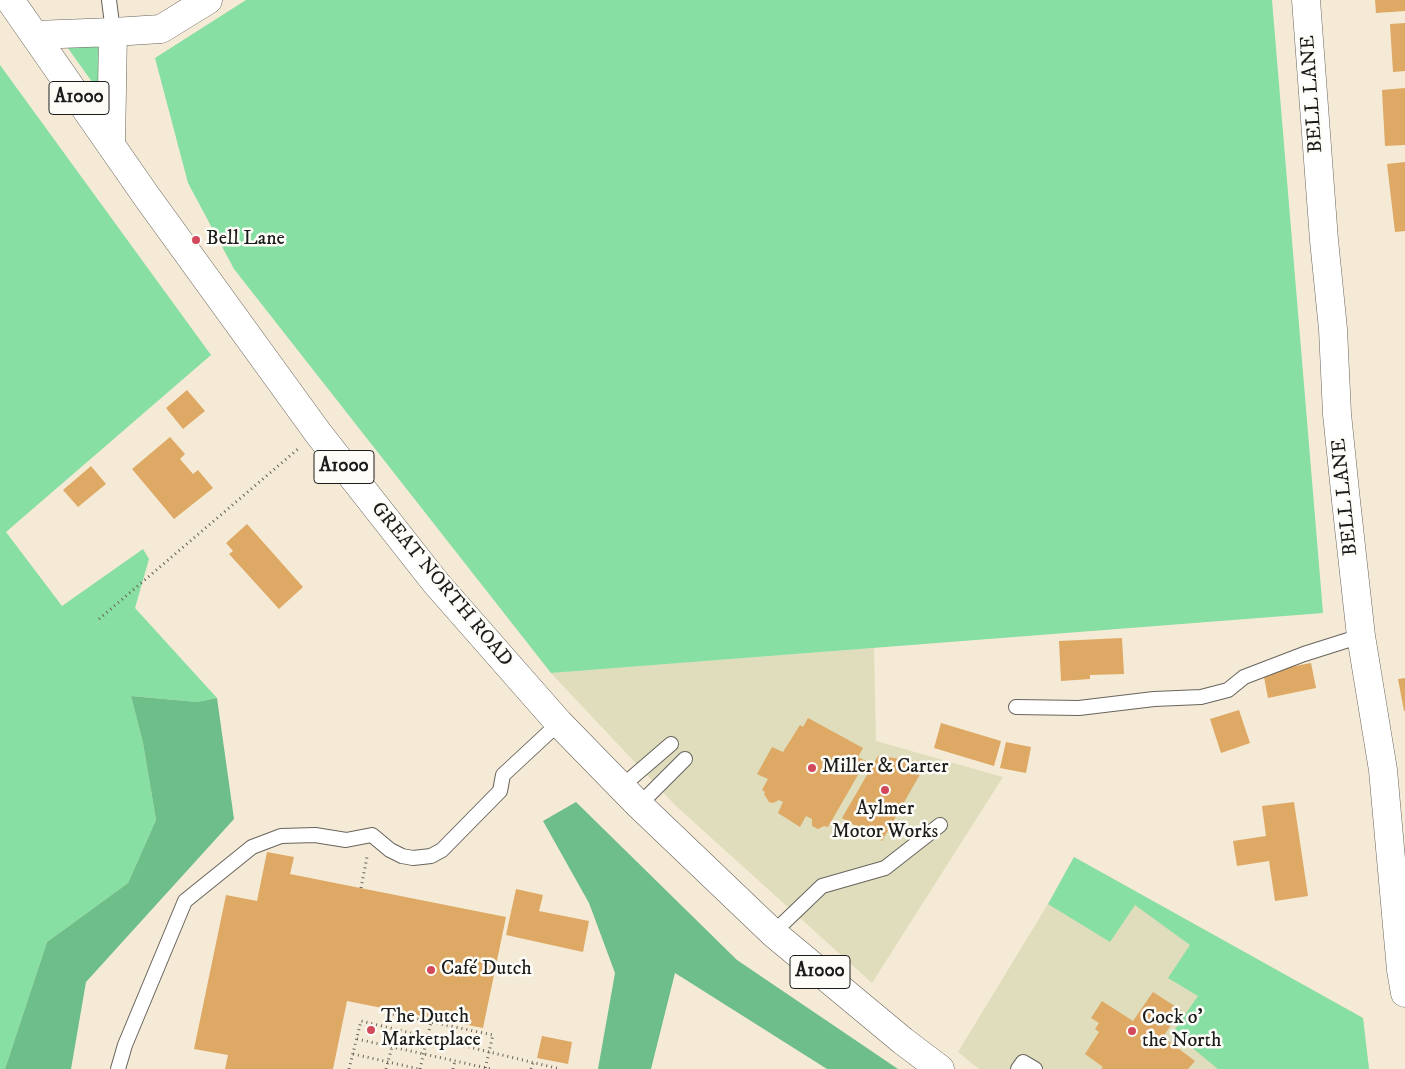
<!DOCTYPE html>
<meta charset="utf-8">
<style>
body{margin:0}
canvas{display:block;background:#f5ead5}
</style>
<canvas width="1405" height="1069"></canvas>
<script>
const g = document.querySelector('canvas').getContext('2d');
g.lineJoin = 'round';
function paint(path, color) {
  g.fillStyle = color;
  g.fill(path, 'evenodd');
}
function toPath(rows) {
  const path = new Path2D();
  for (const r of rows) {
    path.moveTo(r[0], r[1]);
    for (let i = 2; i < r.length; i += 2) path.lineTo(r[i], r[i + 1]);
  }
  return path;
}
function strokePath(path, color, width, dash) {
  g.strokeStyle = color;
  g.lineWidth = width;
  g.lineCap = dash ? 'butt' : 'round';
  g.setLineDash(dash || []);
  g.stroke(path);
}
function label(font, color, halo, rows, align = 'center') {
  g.font = font + ' "IM FELL DW Pica",serif';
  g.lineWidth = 5;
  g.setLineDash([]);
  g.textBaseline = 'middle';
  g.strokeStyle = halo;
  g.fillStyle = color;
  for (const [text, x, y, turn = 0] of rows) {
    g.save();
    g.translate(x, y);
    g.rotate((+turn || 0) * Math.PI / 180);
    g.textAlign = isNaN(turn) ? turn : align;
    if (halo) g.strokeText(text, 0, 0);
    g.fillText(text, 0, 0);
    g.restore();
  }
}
const built = toPath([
 [874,648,876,741,1003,777,872,983,676,806,551,673],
 [1074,857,1363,1018,1369,1069,979,1069,958,1052,1048,904]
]);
const green = toPath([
 [246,0,1272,0,1323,613,551,673,234,269,188,183,155,58],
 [87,40,102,48,102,96,65,44],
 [0,65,211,355,6,532,62,606,143,549,149,559,135,608,217,698,197,702,131,696,143,743,156,820,128,883,47,942,5,1069,0,1069],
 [1074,857,1363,1018,1369,1069,1218,1069,1173,1032,1198,996,1168,978,1190,945,1135,905,1110,942,1048,904]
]);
const forest = toPath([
 [131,696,197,702,217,698,234,819,86,982,71,1069,5,1069,47,942,128,883,156,820,143,743],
 [576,802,737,960,898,1069,827,1069,675,973,651,1069,598,1069,615,973,589,903,543,821]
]);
const building = toPath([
 [1375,0,1405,0,1405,11,1376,13],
 [1405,23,1405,71,1393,72,1390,24],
 [1405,88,1405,145,1385,146,1382,90],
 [1405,162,1405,231,1395,232,1387,164],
 [187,390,205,411,183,429,166,408],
 [170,437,185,454,180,459,193,474,198,470,213,488,174,519,132,469],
 [91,466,106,484,78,507,63,490],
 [247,524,303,587,279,609,229,554,233,551,226,543],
 [1122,638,1124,674,1090,675,1090,679,1061,681,1059,641],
 [1311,663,1316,688,1268,698,1263,672],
 [1405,678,1405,711,1404,711,1398,679],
 [1239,710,1250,743,1221,753,1210,719],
 [808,718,863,748,858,757,866,761,828,827,824,826,818,829,812,826,812,819,806,816,800,827,778,813,783,802,779,800,773,803,769,802,764,794,765,792,762,790,768,779,757,774,772,747,783,752,800,725,803,727],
 [941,723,1001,741,994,766,934,748],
 [1006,742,1031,747,1026,773,1000,768],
 [878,756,927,762,882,841,842,818],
 [1294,802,1308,896,1275,901,1269,861,1237,866,1233,841,1266,836,1262,806],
 [267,852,294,857,290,874,506,917,483,1028,347,1001,333,1069,225,1069,228,1055,194,1049,226,895,257,901],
 [516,889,543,895,539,911,589,921,583,952,506,935],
 [1153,992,1181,1010,1163,1037,1195,1061,1188,1069,1101,1069,1103,1067,1085,1054,1099,1032,1095,1029,1099,1023,1091,1018,1102,1001,1133,1021],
 [542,1036,572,1042,568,1064,537,1058]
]);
const path = toPath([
 [99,619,298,449],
 [361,888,367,857],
 [388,1013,493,1035,485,1069],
 [357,1039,491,1069],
 [353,1054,419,1069],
 [349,1069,361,1021,560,1069],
 [386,1069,392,1047],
 [420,1069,431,1022],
 [453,1069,455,1061],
 [531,1069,533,1063]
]);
const service = toPath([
 [109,0,113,32],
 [1016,707,1079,708,1154,699,1201,697,1228,690,1244,677,1304,654,1361,636],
 [621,787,671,744],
 [639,805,685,759],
 [773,933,822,886,885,868,940,825],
 [118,1069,125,1045,185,901,252,847,281,836,315,835,346,840,372,835,390,850,402,856,413,858,431,856,442,850,500,791,503,775,559,723],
 [1018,1069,1023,1062,1035,1069]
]);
const minor = toPath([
 [1306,0,1324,240,1333,329,1337,414,1346,501,1361,636,1383,770,1401,970,1405,993],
 [35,35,113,32,161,29,208,0],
 [111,145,113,32]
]);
const primary = toPath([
 [10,0,147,197,318,433,436,583,559,723,639,805,773,933,903,1041,940,1069]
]);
const markers = [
 [196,240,5,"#d1495b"],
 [812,768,5,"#d1495b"],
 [885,790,5,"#d1495b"],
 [431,970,5,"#d1495b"],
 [371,1030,5,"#d1495b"],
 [1132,1031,5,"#d1495b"]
];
const shields = [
 [79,98,60],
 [344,467,60],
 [820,972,60]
];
const shieldNames = [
 ["A1000",79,98],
 ["A1000",344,467],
 ["A1000",820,972]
];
const streetNames = [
 ["BELL LANE",1313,94,-94],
 ["BELL LANE",1346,497,-96],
 ["GREAT NORTH ROAD",441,585,50]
];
const poiNames = [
 ["Bell Lane",206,240],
 ["Miller & Carter",822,768],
 ["Aylmer",885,810,"center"],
 ["Motor Works",885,833,"center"],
 ["Café Dutch",441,970],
 ["The Dutch",381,1018],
 ["Marketplace",381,1041],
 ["Cock o'",1142,1019],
 ["the North",1142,1042]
];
paint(built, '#dfddbb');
paint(green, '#87dfa3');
paint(forest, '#6dbe89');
paint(building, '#dea964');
strokePath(service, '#68645d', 16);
strokePath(minor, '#68645d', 29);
strokePath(primary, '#68645d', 29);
strokePath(path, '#68645d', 3, [1, 4]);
strokePath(service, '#fff', 14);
strokePath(minor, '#fff', 28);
strokePath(primary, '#fff', 28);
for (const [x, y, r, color] of markers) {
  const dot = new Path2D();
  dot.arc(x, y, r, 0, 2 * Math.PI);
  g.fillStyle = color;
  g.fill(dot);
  strokePath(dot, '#fdfcf7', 2);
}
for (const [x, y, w] of shields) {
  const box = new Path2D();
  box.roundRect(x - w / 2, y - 16.5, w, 33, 4);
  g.fillStyle = '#fdfcf7';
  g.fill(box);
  strokePath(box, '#1c1c1c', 1);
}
label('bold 19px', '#1c1c1c', null, shieldNames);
label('20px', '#1c1c1c', '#fdfcf7', streetNames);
label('20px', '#1c1c1c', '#fdfcf7', poiNames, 'left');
</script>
